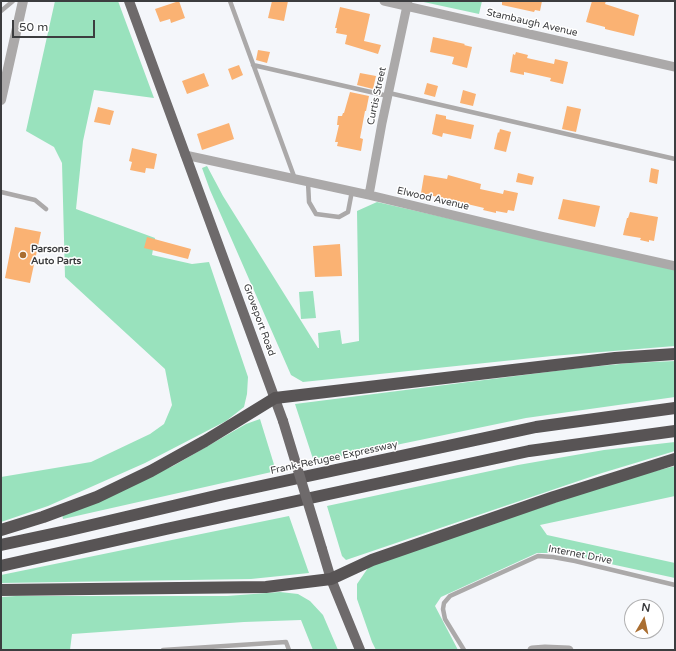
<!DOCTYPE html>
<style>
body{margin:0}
#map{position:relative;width:676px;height:651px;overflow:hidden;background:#f4f6fa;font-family:"Varela Round",sans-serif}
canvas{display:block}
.frame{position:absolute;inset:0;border:2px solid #3c3d3f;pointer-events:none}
.north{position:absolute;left:624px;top:599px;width:40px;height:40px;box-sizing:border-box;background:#fff;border:1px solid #b1b1b2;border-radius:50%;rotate:9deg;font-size:11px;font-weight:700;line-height:16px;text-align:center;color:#3c3d3f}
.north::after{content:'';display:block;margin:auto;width:14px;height:18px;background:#aa6e31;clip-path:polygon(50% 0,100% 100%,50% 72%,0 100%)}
.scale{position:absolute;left:12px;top:20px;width:83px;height:18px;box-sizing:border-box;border:2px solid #3c3d3f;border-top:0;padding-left:5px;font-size:12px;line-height:14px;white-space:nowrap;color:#3c3d3f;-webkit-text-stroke:3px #fff;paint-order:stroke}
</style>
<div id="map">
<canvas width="676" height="651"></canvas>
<div class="frame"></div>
<div class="north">N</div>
<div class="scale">50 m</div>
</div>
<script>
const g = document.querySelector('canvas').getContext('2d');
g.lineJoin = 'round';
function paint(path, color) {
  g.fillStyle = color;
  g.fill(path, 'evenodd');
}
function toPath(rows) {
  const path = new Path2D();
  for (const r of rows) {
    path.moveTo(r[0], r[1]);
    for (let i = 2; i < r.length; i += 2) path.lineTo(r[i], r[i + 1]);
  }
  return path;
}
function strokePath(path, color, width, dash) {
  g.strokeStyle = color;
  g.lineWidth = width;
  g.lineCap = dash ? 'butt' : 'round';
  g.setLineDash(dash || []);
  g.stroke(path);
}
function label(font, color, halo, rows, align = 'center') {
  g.font = font + ' "Varela Round",sans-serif';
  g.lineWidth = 3;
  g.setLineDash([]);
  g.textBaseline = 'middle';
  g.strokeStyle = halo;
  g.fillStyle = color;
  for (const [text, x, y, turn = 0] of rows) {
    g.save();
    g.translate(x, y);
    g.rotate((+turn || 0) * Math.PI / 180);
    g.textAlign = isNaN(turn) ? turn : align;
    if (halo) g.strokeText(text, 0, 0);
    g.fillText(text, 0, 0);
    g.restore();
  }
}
const green = toPath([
 [55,1,118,1,154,98,94,90,83,141,76,209,155,238,152,255,192,264,209,262,248,377,247,394,244,407,226,421,145,463,48,506,1,522,1,477,91,462,150,434,164,424,172,405,165,369,65,277,62,163,54,147,26,131],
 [419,1,482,1,479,14],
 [207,166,223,196,318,348,319,348,318,333,340,330,342,344,359,341,357,211,377,202,675,270,675,346,552,356,303,382,291,375,210,190,202,168],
 [313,291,316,318,301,319,299,292],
 [675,361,675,397,526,418,314,462,295,404,579,368,631,363],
 [260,419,276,471,63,519,62,514,173,466,246,424],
 [675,442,675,451,602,473,346,560,342,556,327,506,518,465,604,450],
 [675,466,675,496,540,525,547,535,675,563,675,578,560,553,537,553,441,597,435,606,458,650,376,650,372,642,357,599,357,584,370,565,628,478],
 [289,516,309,573,251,579,1,583,1,575],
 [280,592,298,594,310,601,323,615,338,650,313,650,301,620,244,622,72,634,70,650,1,650,1,597,16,596,227,596]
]);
const building = toPath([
 [179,1,185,18,171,23,170,19,160,22,155,9],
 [272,1,288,1,284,21,268,18],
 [502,1,542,1,540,11,535,10,534,12,502,5],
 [592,1,606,1,605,4,639,15,634,36,605,29,605,27,586,22],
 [340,7,370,14,364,41,381,45,378,54,345,44,347,35,336,33,337,28,335,28],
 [433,37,465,44,464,45,472,47,467,68,452,64,454,57,430,52],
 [258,50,270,52,267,63,256,60],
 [516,52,528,55,527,58,554,64,555,59,568,62,563,84,550,81,551,78,524,72,524,75,510,72,513,54,515,55],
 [239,65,243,75,232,80,228,69],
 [204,73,209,86,187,94,182,81],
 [360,73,376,76,373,89,357,85],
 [427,83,438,86,435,97,424,94],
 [463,90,476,94,473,106,460,103],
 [350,92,369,96,366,111,365,111,360,138,363,139,361,151,337,146,338,142,335,142,339,125,337,125,338,116,342,116,343,113,344,113],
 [567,106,581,109,576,132,562,129],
 [98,107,114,111,110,125,94,122],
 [436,114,446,116,446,119,474,125,471,139,443,133,442,137,432,134],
 [229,123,234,139,202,150,197,134],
 [500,129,511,132,506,152,494,149,498,132,499,133],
 [132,148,157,154,154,169,146,168,145,173,130,170,132,162,129,161],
 [651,168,659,170,657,184,649,182],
 [518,173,534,177,532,185,516,182],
 [424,175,447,179,448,175,481,184,480,189,503,194,504,190,518,193,514,211,508,210,507,213,496,211,496,213,483,210,484,208,421,193],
 [563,199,600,206,595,227,558,219],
 [630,212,658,217,654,241,649,240,649,242,640,240,641,238,623,235,627,218,628,218],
 [15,227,41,232,30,283,5,278],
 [147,237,191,249,188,259,144,248],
 [340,244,342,276,315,277,313,246]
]);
const service = toPath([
 [230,1,295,179],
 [1,11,13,1],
 [253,65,388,96],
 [389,93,675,159],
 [308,182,309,202,316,214,339,217,348,212,352,191],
 [1,192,35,200,46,209],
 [163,650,286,642,289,650],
 [464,650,445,619,443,609,444,603,450,596,538,556,553,557,575,561,675,585]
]);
const minor = toPath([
 [384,1,675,67],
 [185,155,369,195,540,236,675,266],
 [369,195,382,123,408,1],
 [532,650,545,649,569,650]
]);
const tertiary = toPath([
 [1,100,23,1]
]);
const primary = toPath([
 [129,1,283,421],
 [322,549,331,579,360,650]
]);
const motorway = toPath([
 [1,530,43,517,97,497,151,471,205,441,275,398,615,358,675,354],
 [1,545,66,531,224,494,536,427,675,408],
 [1,566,166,529,529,451,675,431],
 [1,590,266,587,331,579,372,560,554,497,675,459]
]);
const primaryBridge = toPath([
 [283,421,322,549]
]);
const markers = [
 [23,255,4,"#aa6e31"]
];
const streetNames = [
 ["Stambaugh Avenue",532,23,13],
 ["Curtis Street",377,96,-78],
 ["Elwood Avenue",433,199,13],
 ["Groveport Road",259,320,70],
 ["Frank-Refugee Expressway",334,458,-12],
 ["Internet Drive",580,555,11]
];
const poiNames = [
 ["Parsons",31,249],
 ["Auto Parts",31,261]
];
paint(green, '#99e2bd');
paint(building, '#fab273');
strokePath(service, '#aba9a9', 4.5);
strokePath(minor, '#aba9a9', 9);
strokePath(tertiary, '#aba9a9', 10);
strokePath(primary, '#6e6a6b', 10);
strokePath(motorway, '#585455', 12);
strokePath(primaryBridge, '#6e6a6b', 10);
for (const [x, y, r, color] of markers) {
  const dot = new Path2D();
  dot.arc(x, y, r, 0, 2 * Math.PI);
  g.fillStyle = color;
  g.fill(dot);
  strokePath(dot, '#fff', 1.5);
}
label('10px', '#3c3d3f', '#fff', streetNames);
label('bold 10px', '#3c3d3f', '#fff', poiNames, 'left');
</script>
